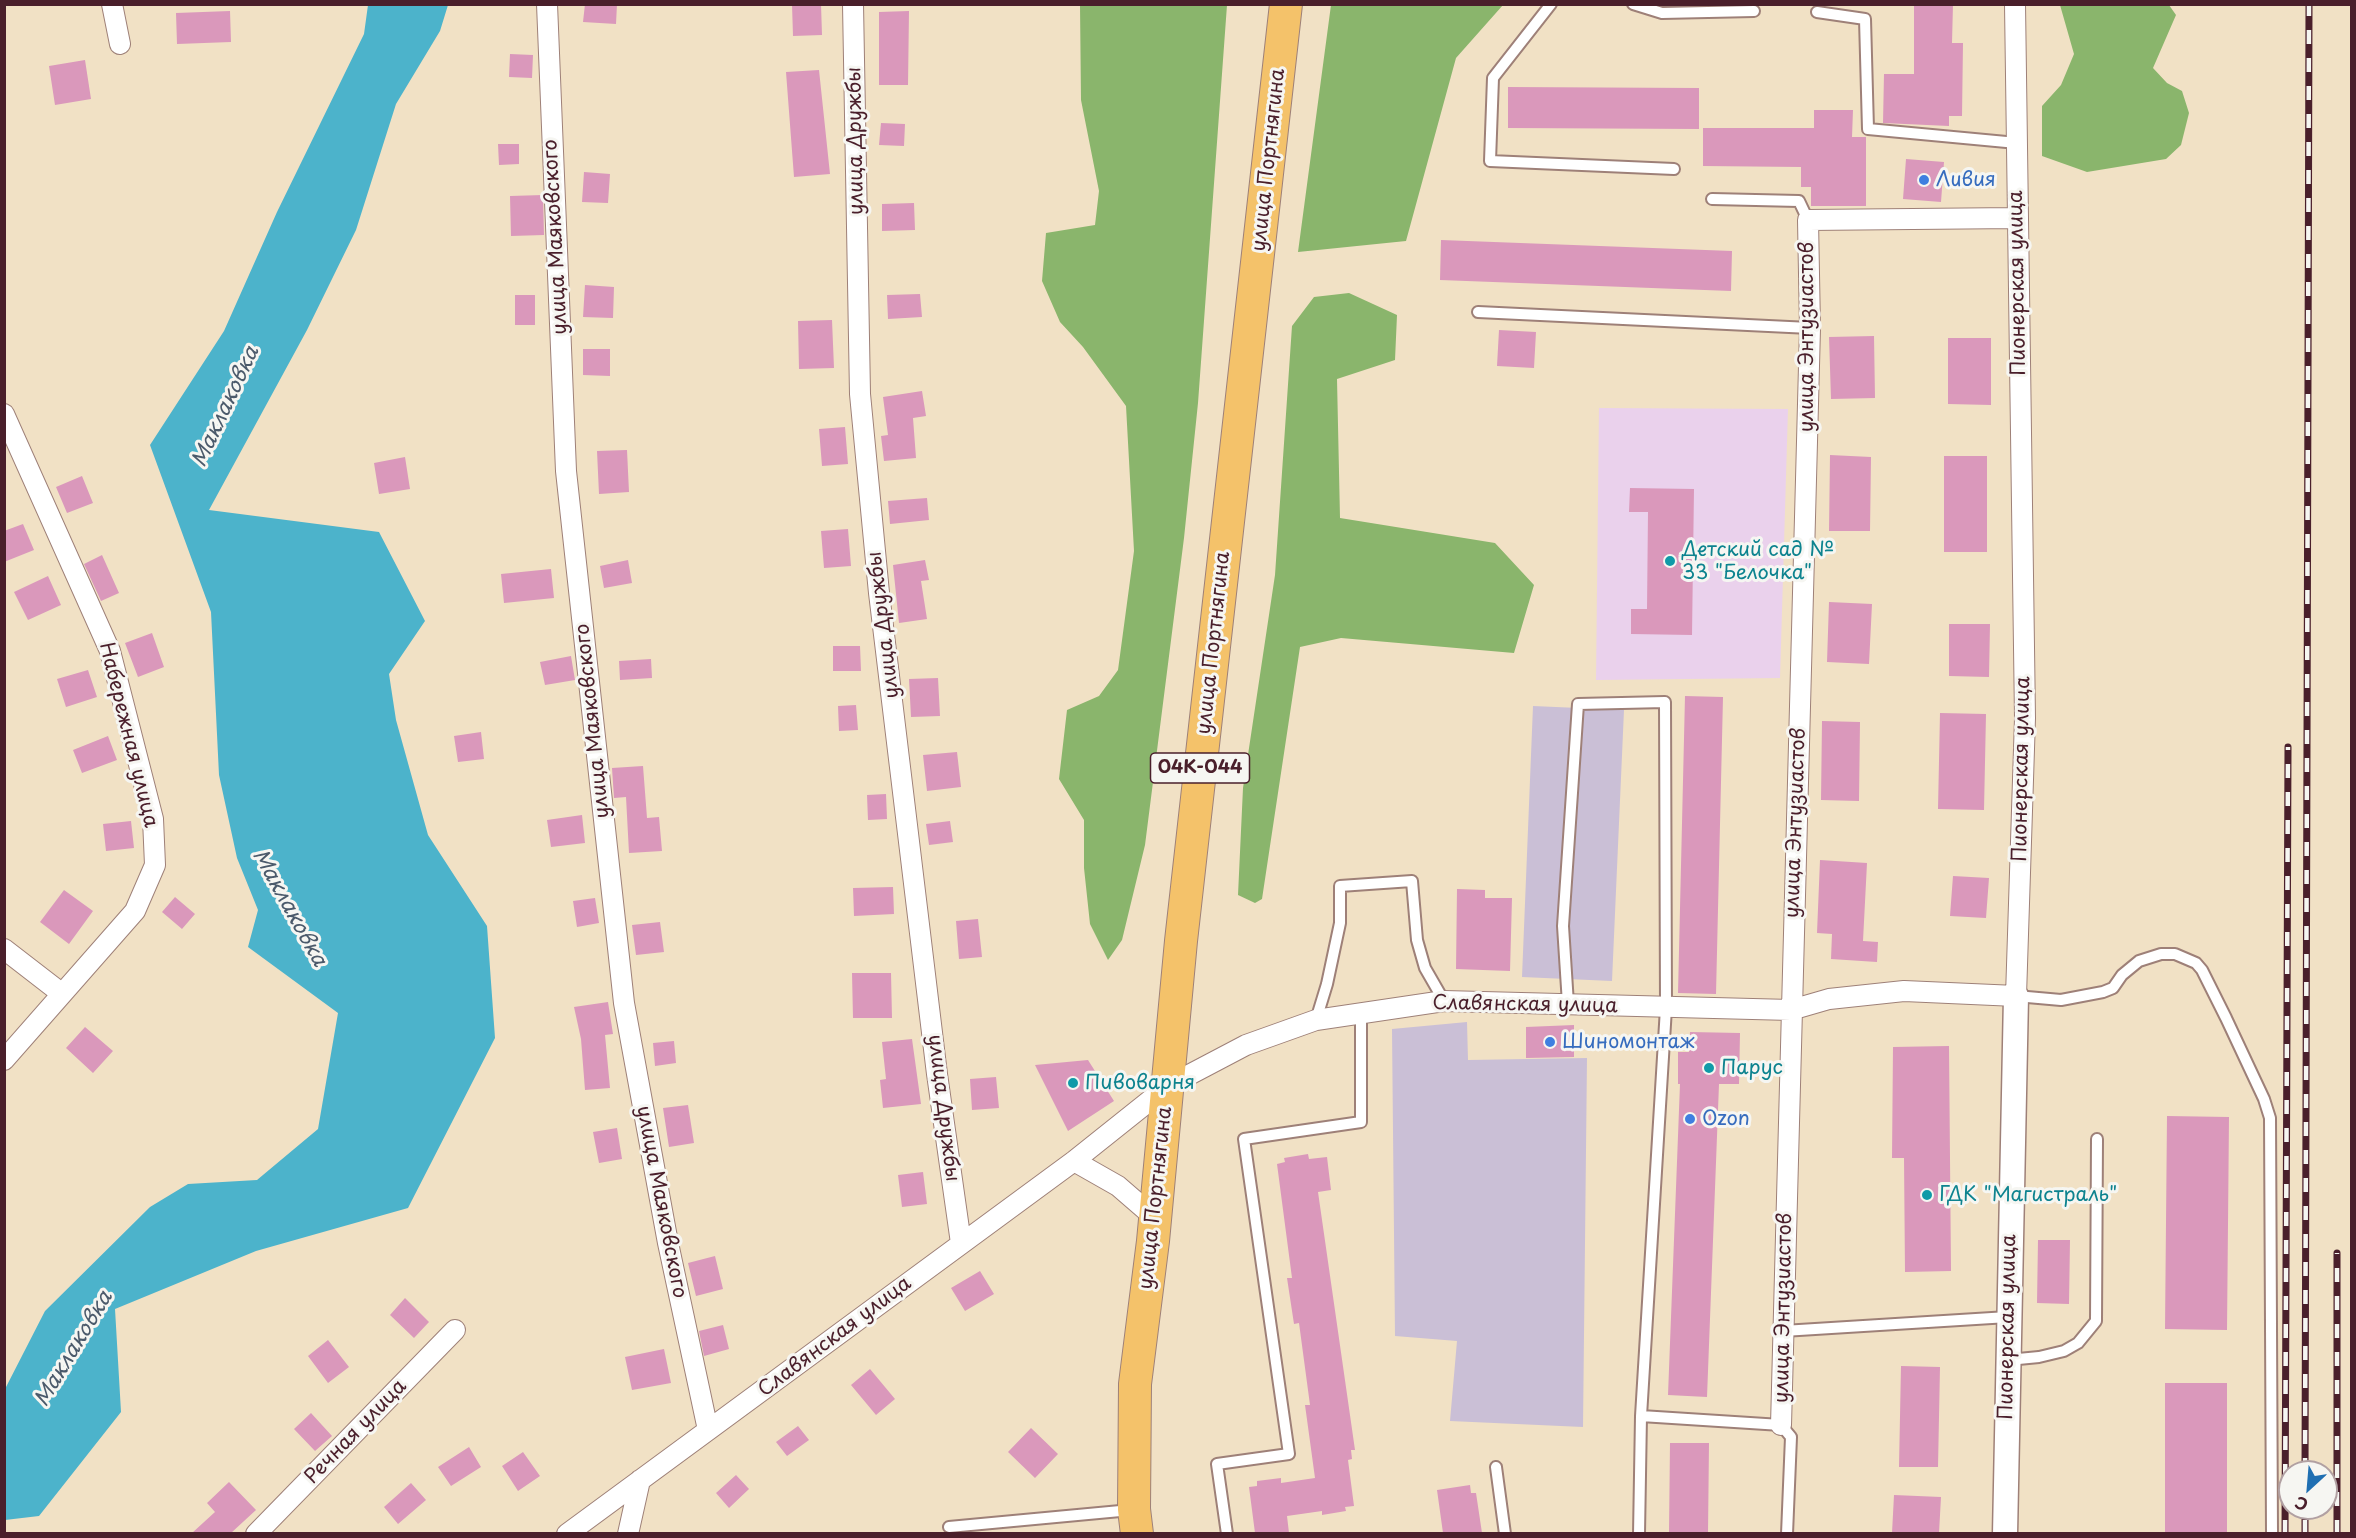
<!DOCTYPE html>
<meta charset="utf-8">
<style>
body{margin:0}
#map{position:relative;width:2356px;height:1538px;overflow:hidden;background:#f1e1c5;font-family:"Playpen Sans",sans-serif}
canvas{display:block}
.frame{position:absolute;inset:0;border:6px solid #4a1f2b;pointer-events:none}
.north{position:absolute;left:2278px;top:1460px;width:60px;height:60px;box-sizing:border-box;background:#f6f6f2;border:2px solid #b1a0a2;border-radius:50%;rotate:206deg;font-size:16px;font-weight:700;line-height:24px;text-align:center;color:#4a1f2b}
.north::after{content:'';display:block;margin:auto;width:21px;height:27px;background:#1f6fb2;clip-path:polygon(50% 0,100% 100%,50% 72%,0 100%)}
</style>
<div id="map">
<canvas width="2356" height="1538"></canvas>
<div class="frame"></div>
<div class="north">С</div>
</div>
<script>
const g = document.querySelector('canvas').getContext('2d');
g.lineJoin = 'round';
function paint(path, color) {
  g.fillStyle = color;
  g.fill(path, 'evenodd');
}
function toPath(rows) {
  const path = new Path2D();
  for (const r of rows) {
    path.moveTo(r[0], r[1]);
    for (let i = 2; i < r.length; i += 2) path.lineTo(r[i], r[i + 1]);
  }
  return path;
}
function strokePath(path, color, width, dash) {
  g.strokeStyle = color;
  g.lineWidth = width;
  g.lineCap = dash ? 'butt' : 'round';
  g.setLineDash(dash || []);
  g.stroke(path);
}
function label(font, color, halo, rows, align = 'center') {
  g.font = font + ' "Playpen Sans",sans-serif';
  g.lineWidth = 6;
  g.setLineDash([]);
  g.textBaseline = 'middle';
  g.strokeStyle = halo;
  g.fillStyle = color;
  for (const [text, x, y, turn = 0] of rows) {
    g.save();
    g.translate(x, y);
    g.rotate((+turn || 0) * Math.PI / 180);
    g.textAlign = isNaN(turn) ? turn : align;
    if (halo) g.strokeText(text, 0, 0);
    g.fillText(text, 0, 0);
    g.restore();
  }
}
const built = toPath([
 [1599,408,1788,409,1780,678,1596,680]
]);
const industrial = toPath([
 [1533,706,1624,710,1612,981,1522,977],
 [1467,1022,1468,1060,1587,1058,1583,1427,1450,1421,1457,1341,1395,1336,1392,1029]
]);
const forest = toPath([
 [1080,5,1227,5,1198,403,1184,538,1145,845,1122,940,1108,960,1090,924,1084,868,1084,820,1059,779,1067,710,1099,696,1118,670,1134,551,1126,406,1083,347,1060,322,1042,281,1046,233,1095,225,1099,191,1081,100],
 [1331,5,1503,5,1456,58,1406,241,1298,252],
 [2060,5,2169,5,2176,15,2153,68,2167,83,2182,91,2189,113,2181,145,2166,159,2087,172,2042,156,2042,106,2061,85,2074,54],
 [1349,293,1397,315,1395,360,1337,379,1340,518,1495,543,1534,585,1514,653,1341,638,1300,647,1262,899,1255,903,1238,895,1243,788,1275,575,1292,326,1314,297]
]);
const water = toPath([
 [368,5,448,5,440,31,396,104,356,230,307,330,209,510,379,532,425,621,389,674,396,720,428,835,487,926,495,1038,408,1208,256,1251,115,1309,121,1412,39,1516,5,1520,5,1389,45,1311,150,1207,188,1184,257,1180,318,1129,338,1013,248,947,258,910,237,858,219,775,211,612,150,445,224,331,277,212,364,34]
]);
const building = toPath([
 [585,4,617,4,616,24,583,22],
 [792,4,821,4,822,35,793,36],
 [1914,4,1953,4,1952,43,1963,43,1962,116,1949,116,1949,126,1883,123,1884,74,1914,74],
 [230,11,231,42,177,44,176,13],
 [909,11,908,85,879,85,879,12],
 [510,54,533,55,532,78,509,77],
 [85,60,91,99,55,105,49,66],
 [819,70,830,174,794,177,786,72],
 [1508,87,1699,88,1699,129,1508,128],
 [1814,110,1853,110,1852,137,1866,137,1866,206,1811,206,1811,187,1801,187,1801,167,1703,166,1703,128,1814,128],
 [881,123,905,124,904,146,879,145],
 [498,144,519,144,519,164,499,165],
 [1906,159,1944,162,1941,202,1903,199],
 [584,172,610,174,608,203,582,202],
 [543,195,544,235,511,236,510,196],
 [914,203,915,230,882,231,882,204],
 [1441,240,1732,251,1731,291,1440,280],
 [585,285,614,287,613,318,583,317],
 [920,294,922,317,888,319,887,295],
 [515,295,535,295,535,325,515,325],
 [832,320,834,368,799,369,798,321],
 [1499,330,1536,332,1534,368,1497,366],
 [1874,336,1875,398,1831,399,1829,337],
 [1948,338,1991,338,1991,405,1948,404],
 [583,349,610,349,610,376,583,375],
 [922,391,926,416,913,418,916,458,884,461,881,436,888,435,883,397],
 [845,427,848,464,822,466,819,429],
 [627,450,629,492,599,494,597,451],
 [1830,455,1871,457,1870,531,1829,531],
 [1944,456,1987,456,1987,552,1944,552],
 [405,457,410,489,379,494,374,463],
 [82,476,93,503,67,513,56,487],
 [1630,488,1694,489,1692,635,1631,634,1631,609,1647,609,1648,512,1629,512],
 [927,498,929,520,890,524,888,501],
 [23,524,34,550,4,562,4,531],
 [848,529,851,566,824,568,821,531],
 [102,555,119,593,101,601,84,564],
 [628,560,632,583,604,588,600,566],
 [925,560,929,580,921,581,927,619,899,623,893,565],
 [551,569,554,598,504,603,501,574],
 [48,576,61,605,28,620,14,592],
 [1829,602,1872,604,1869,664,1827,662],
 [1949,624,1990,624,1989,677,1949,676],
 [152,633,164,667,138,677,125,643],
 [833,646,860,646,861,671,833,671],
 [571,656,575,680,545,685,540,662],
 [651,659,652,678,620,680,619,661],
 [88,670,97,697,66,707,57,679],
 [938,678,940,716,911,717,909,679],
 [1685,696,1723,697,1716,994,1678,993],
 [856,705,858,730,839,731,838,706],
 [1940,713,1986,714,1984,810,1938,809],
 [1822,721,1860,722,1859,801,1821,800],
 [481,732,484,759,458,762,454,736],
 [108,736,117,760,82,773,73,750],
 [957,752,961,787,927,791,923,755],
 [643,766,647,818,659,817,662,851,629,853,626,797,614,798,612,768],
 [886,794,887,819,868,820,867,795],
 [582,815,585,843,551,847,547,820],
 [131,821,134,848,106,851,103,824],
 [950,821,953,842,929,845,926,824],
 [1820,860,1867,863,1863,941,1878,942,1877,962,1831,959,1832,934,1817,933],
 [1953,876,1989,878,1986,918,1950,916],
 [893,887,894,914,854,916,853,888],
 [1457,889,1485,890,1485,898,1512,898,1510,971,1456,969],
 [64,890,93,911,69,944,40,922],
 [175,897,195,914,182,929,162,912],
 [595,898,599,923,577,927,573,901],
 [978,919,982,957,959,959,956,921],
 [660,922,664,952,636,955,632,925],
 [852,973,891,973,892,1018,853,1018],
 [608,1002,613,1034,605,1035,610,1088,585,1090,581,1039,574,1007],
 [1574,1025,1574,1057,1526,1058,1526,1027],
 [85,1027,113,1051,93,1073,66,1048],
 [1690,1032,1740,1033,1739,1084,1719,1084,1707,1397,1668,1395,1680,1084,1678,1084,1678,1052,1689,1052],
 [912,1039,921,1104,883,1108,880,1080,886,1079,882,1042],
 [674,1041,676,1063,655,1066,653,1043],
 [1949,1046,1951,1271,1905,1272,1904,1158,1892,1158,1893,1047],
 [1088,1060,1114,1101,1068,1131,1035,1065],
 [996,1077,999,1108,972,1110,970,1079],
 [688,1105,694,1143,669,1147,663,1108],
 [2167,1116,2229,1117,2227,1330,2165,1329],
 [617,1128,622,1159,599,1163,593,1132],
 [1308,1154,1309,1159,1327,1157,1331,1190,1318,1192,1355,1450,1351,1450,1352,1459,1348,1460,1354,1506,1345,1507,1346,1511,1322,1515,1322,1511,1287,1516,1289,1533,1255,1533,1249,1487,1257,1486,1257,1481,1281,1478,1281,1483,1315,1478,1305,1405,1310,1405,1299,1323,1294,1324,1287,1278,1292,1278,1277,1164,1285,1162,1284,1158],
 [923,1172,927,1204,902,1207,898,1175],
 [2038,1240,2070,1240,2069,1304,2037,1303],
 [715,1256,723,1289,696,1296,688,1263],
 [980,1271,994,1294,965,1311,951,1288],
 [405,1298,429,1322,414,1338,390,1315],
 [723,1325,729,1349,704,1356,699,1331],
 [328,1340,349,1367,328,1383,308,1356],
 [664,1349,671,1383,632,1390,625,1357],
 [1901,1366,1940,1367,1938,1467,1899,1467],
 [870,1369,895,1399,876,1415,851,1385],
 [2165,1383,2227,1383,2227,1533,2165,1533],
 [311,1413,332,1436,315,1451,294,1429],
 [798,1426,809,1440,787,1456,776,1442],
 [1031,1428,1058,1454,1035,1478,1008,1452],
 [1670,1443,1709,1443,1708,1533,1669,1533],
 [469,1447,481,1467,451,1486,438,1467],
 [523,1452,540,1476,518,1491,502,1466],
 [736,1475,749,1489,729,1508,716,1493],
 [229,1482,256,1510,231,1533,192,1533,215,1512,207,1503],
 [411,1483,426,1500,398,1524,384,1507],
 [1470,1485,1471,1493,1476,1493,1482,1533,1443,1533,1437,1490],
 [1894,1495,1941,1497,1939,1533,1892,1533]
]);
const service = toPath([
 [1551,4,1493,78,1490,161,1674,169],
 [1633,4,1662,13,1754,11],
 [1817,12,1865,19,1868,129,2017,143],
 [1712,199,1799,201,1808,220],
 [1478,312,1810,328],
 [2016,996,2061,1000,2103,992,2113,988,2122,975,2139,961,2161,954,2175,954,2196,963,2202,970,2226,1018,2264,1099,2270,1118,2272,1534],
 [1568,1004,1563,926,1578,704,1665,702,1666,1008,1641,1416,1639,1534],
 [1316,1020,1327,984,1340,923,1340,886,1412,881,1417,940,1425,968,1444,1001],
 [1783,1331,2008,1317],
 [2008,1360,2039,1357,2064,1351,2078,1343,2096,1321,2097,1139],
 [1641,1416,1781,1425,1791,1437,1787,1534],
 [1496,1467,1505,1534],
 [949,1527,1131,1510],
 [1227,1534,1217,1464,1289,1454,1244,1139,1361,1122,1361,1013]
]);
const minor = toPath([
 [112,4,120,44],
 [547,4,566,471,624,1003,668,1243,708,1430],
 [853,4,860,394,879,593,937,1074,961,1243],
 [4,414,110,651,153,819,155,865,135,911,4,1060],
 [4,949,61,993],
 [1074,1161,1118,1186,1155,1218],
 [1781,1425,1810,328,1808,220,2017,218],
 [256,1534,455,1330],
 [567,1534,1074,1161,1168,1086,1246,1045,1316,1020,1444,1001,1791,1010,1829,999,1904,991,2016,996,2025,718,2015,4],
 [628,1534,640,1480]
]);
const tertiary = toPath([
 [2005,1534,2016,996]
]);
const primary = toPath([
 [1137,1534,1134,1509,1135,1384,1153,1241,1181,941,1286,4]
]);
const rail = toPath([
 [2305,1472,2309,4],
 [2285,1534,2288,747],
 [2305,1534,2305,1508],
 [2337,1534,2337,1253]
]);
const markers = [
 [1924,180,6,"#3f7fe0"],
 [1670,561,6,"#0f9aa8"],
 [1550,1042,6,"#3f7fe0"],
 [1709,1068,6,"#0f9aa8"],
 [1073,1083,6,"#0f9aa8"],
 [1690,1119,6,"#3f7fe0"],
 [1927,1195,6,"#0f9aa8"]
];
const shields = [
 [1200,768,99]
];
const shieldNames = [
 ["04К-044",1200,768]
];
const streetNames = [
 ["улица Дружбы",856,141,-91],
 ["улица Портнягина",1269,160,-84],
 ["улица Маяковского",556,237,-93],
 ["Пионерская улица",2018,283,-91],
 ["улица Энтузиастов",1807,337,-90],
 ["улица Дружбы",884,625,-97],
 ["улица Портнягина",1214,643,-84],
 ["улица Маяковского",593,721,-96],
 ["Набережная улица",128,735,76],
 ["Пионерская улица",2022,769,-89],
 ["улица Энтузиастов",1796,823,-88],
 ["Славянская улица",1525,1005,1],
 ["улица Дружбы",943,1108,83],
 ["улица Портнягина",1156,1198,-84],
 ["улица Маяковского",661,1202,79],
 ["улица Энтузиастов",1784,1308,-89],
 ["Пионерская улица",2008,1327,-89],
 ["Славянская улица",835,1337,-37],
 ["Речная улица",356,1432,-46]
];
const shopNames = [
 ["Ливия",1936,180],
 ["Шиномонтаж",1562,1042],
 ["Ozon",1702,1119]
];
const cultureNames = [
 ["Детский сад №",1682,550],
 ["33 \"Белочка\"",1682,573],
 ["Парус",1721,1068],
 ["Пивоварня",1085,1083],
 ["ГДК \"Магистраль\"",1939,1195]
];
const waterNames = [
 ["Маклаковка",226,407,-65],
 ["Маклаковка",289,908,61],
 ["Маклаковка",74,1349,-59]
];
paint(built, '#ead1ec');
paint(industrial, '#cabfd6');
paint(forest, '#8ab56c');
paint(water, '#4cb3cb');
paint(building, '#da98bb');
strokePath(service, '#9e8078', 14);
strokePath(minor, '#9e8078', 22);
strokePath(tertiary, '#9e8078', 27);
strokePath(primary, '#9e8078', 34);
strokePath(service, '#fff', 10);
strokePath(minor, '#fff', 20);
strokePath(tertiary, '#fff', 24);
strokePath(primary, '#f4c26a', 32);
strokePath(rail, '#4a1f2b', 7);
strokePath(rail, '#f6f6f2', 4.5, [14]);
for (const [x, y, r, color] of markers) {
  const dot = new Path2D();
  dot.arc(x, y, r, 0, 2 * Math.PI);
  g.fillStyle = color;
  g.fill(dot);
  strokePath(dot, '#f6f6f2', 2);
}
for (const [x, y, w] of shields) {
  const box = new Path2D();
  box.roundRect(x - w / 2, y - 15, w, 30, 4.5);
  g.fillStyle = '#f6f6f2';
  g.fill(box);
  strokePath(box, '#4a1f2b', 1.5);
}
label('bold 18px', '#4a1f2b', null, shieldNames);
label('20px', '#4a1f2b', '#f6f6f2', streetNames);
label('20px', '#366cbe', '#f6f6f2', shopNames, 'left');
label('20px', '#0d838f', '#f6f6f2', cultureNames, 'left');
label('italic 21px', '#4b5a6b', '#f6f6f2', waterNames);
</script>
